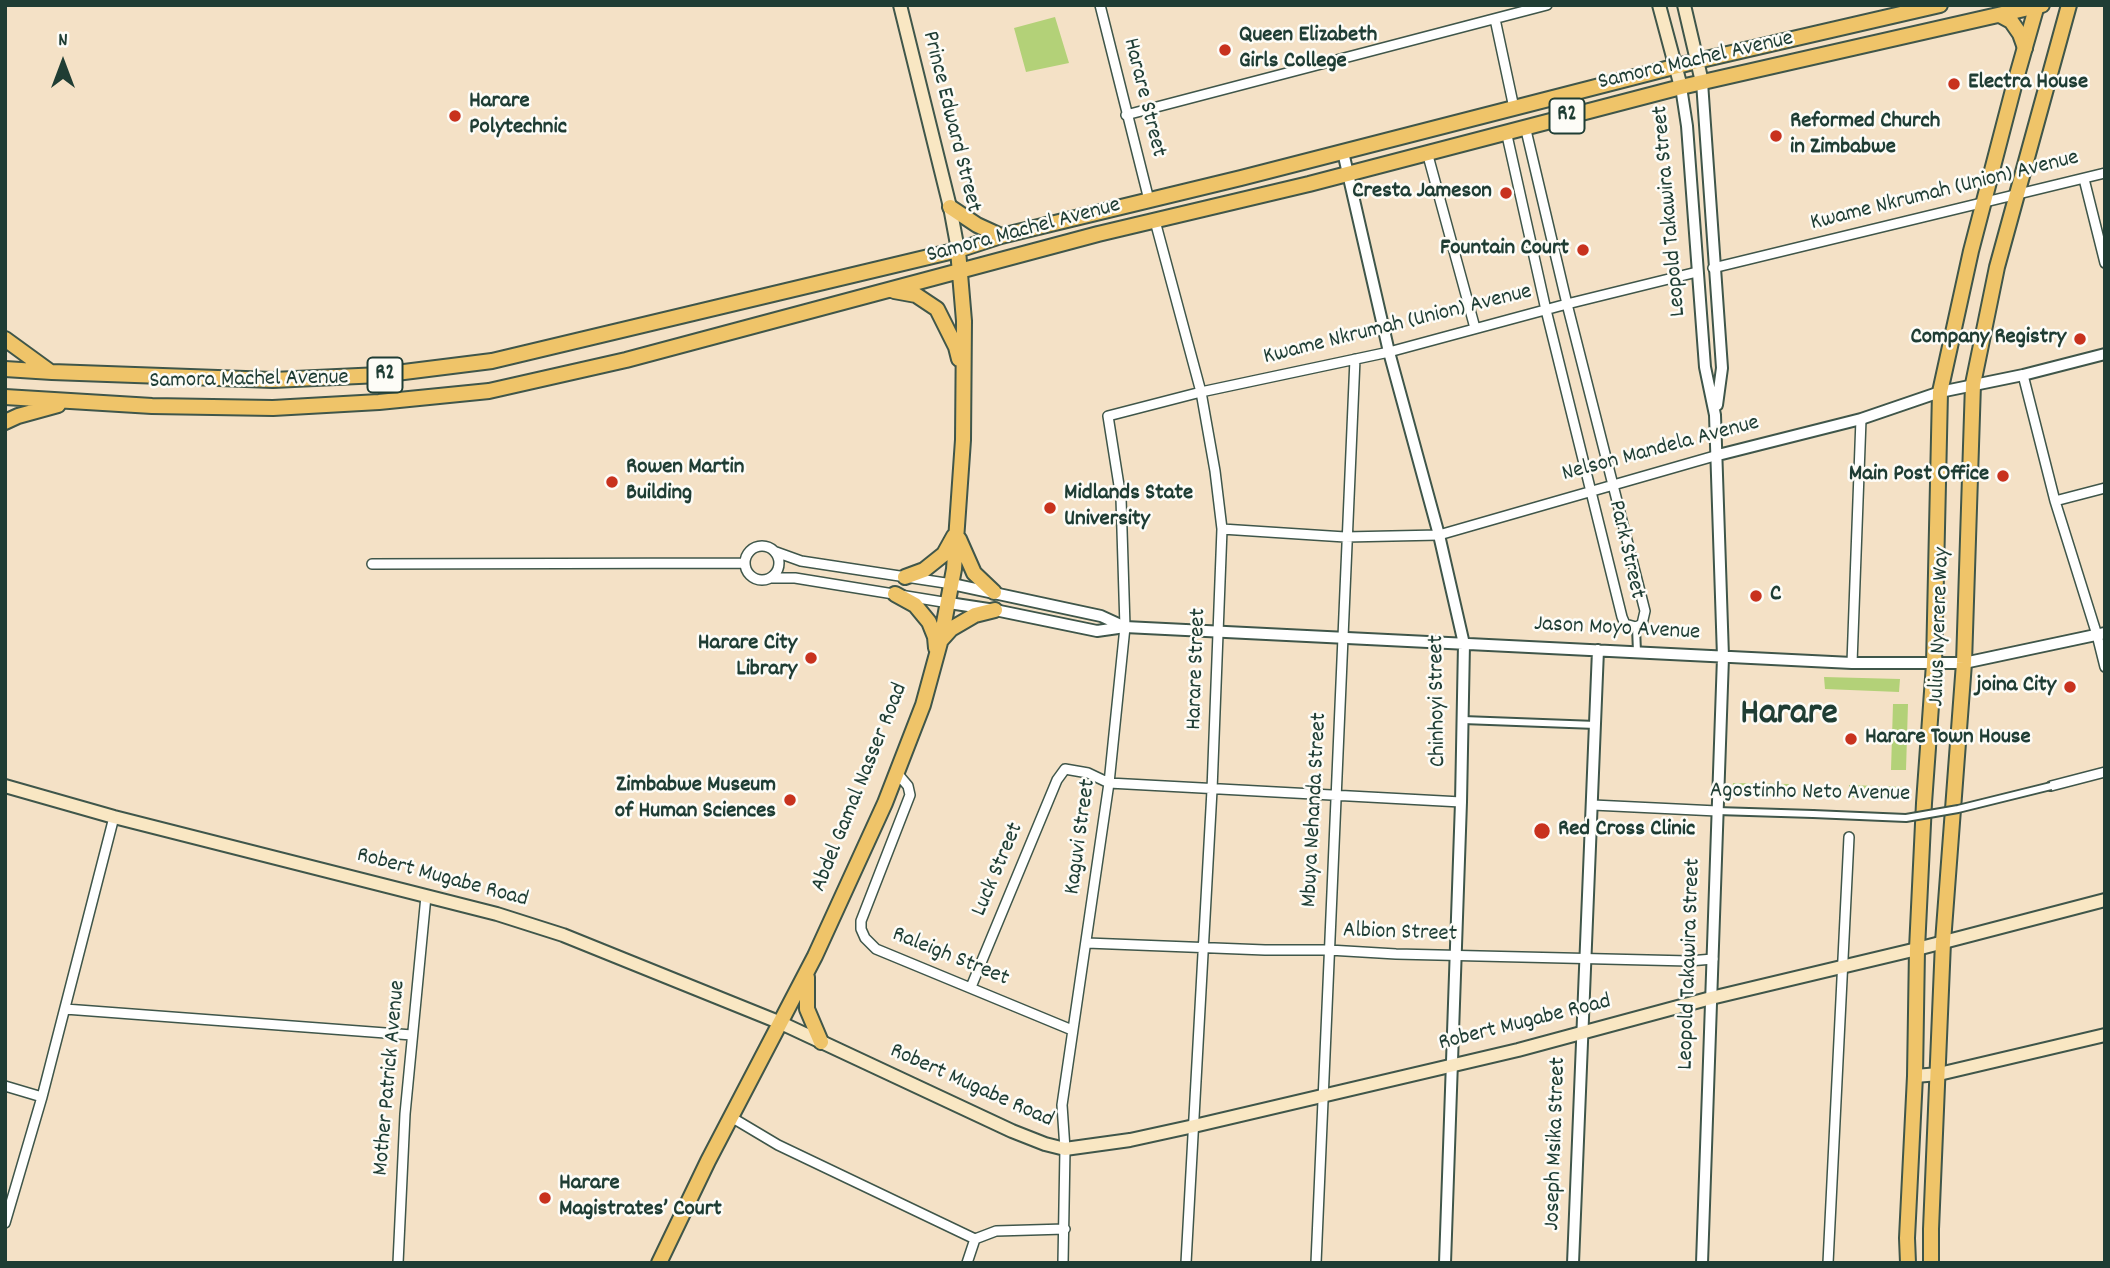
<!DOCTYPE html>
<meta charset="utf-8">
<style>
body{margin:0}
#map{position:relative;width:2110px;height:1268px;overflow:hidden;background:#f4e1c6;font-family:Dekko,sans-serif}
canvas{display:block}
.frame{position:absolute;inset:0;border:7px solid #1f3d34;pointer-events:none}
.north{position:absolute;left:28px;top:28px;width:70px;height:70px;-webkit-text-stroke:5px #fdfcf7;paint-order:stroke;rotate:0deg;font-size:19px;font-weight:700;line-height:28px;text-align:center;color:#1f3d34}
.north::after{content:'';display:block;margin:auto;width:24px;height:32px;background:#1f3d34;clip-path:polygon(50% 0,100% 100%,50% 72%,0 100%)}
</style>
<div id="map">
<canvas width="2110" height="1268"></canvas>
<div class="frame"></div>
<div class="north">N</div>
</div>
<script>
const g = document.querySelector('canvas').getContext('2d');
g.lineJoin = 'round';
function paint(path, color) {
  g.fillStyle = color;
  g.fill(path, 'evenodd');
}
function toPath(rows) {
  const path = new Path2D();
  for (const r of rows) {
    if (r.length === 3) {
      path.moveTo(r[0] + r[2], r[1]);
      path.arc(r[0], r[1], r[2], 0, 2 * Math.PI);
      continue;
    }
    path.moveTo(r[0], r[1]);
    for (let i = 2; i < r.length; i += 2) path.lineTo(r[i], r[i + 1]);
  }
  return path;
}
function strokePath(path, color, width, dash) {
  g.strokeStyle = color;
  g.lineWidth = width;
  g.lineCap = dash ? 'butt' : 'round';
  g.setLineDash(dash || []);
  g.stroke(path);
}
function label(font, color, halo, rows, align = 'center') {
  g.font = font + ' Dekko,sans-serif';
  g.lineWidth = 5;
  g.setLineDash([]);
  g.textBaseline = 'middle';
  g.strokeStyle = halo;
  g.fillStyle = color;
  for (const [text, x, y, turn = 0] of rows) {
    g.save();
    g.translate(x, y);
    g.rotate((+turn || 0) * Math.PI / 180);
    g.textAlign = isNaN(turn) ? turn : align;
    if (halo) g.strokeText(text, 0, 0);
    g.fillText(text, 0, 0);
    g.restore();
  }
}
const green = toPath([
 [1055,17,1069,63,1026,72,1014,28],
 [1824,677,1900,679,1899,692,1825,689],
 [1893,704,1908,704,1906,770,1891,770],
 [1733,783,1789,784,1789,796,1732,794],
 [1849,785,1906,787,1905,799,1849,797]
]);
const pedestrian = toPath([
 [1636,627,1637,652],
 [1463,720,1596,725],
 [1717,811,1813,814]
]);
const minor = toPath([
 [1100,5,1149,200],
 [1495,19,1514,108],
 [1126,115,1547,5],
 [1506,131,1546,310,1622,617,1625,624,1636,627,1642,624,1645,611,1567,304,1525,126],
 [1427,152,1475,328],
 [2084,179,2105,263],
 [1155,221,1201,392,1215,471,1222,529,1212,790,1186,1263],
 [1713,268,2105,173],
 [2023,375,2055,501,2097,635,2105,667],
 [2055,501,2105,488],
 [1222,529,1345,537,1439,535,1718,455],
 [762,563,17],
 [776,552,801,561,952,584],
 [372,564,745,563],
 [771,578,795,578,949,603],
 [1852,663,1861,419],
 [897,773,908,786,910,795,861,921,861,929,865,938,876,949,1072,1030],
 [2051,786,2105,772],
 [1593,805,1717,811],
 [1087,943,1265,950,1329,950,1396,954,1689,961,1713,959],
 [971,987,1057,780,1065,769,1088,773,1109,783,1461,802],
 [65,1009,412,1035],
 [5,1086,42,1097],
 [731,1117,778,1145,975,1239],
 [5,1223,42,1097,114,817],
 [398,1263,405,1114,426,896],
 [967,1263,975,1239,996,1231,1065,1229],
 [1063,1263,1065,1149,1062,1105,1109,783,1125,627,1121,498,1108,416,1201,392,1389,352,1567,304,1697,272],
 [1316,1263,1355,359],
 [1828,1263,1849,837]
]);
const tertiary = toPath([
 [1702,82,1722,368,1717,405],
 [1681,87,1687,126,1705,367,1715,415,1723,657,1702,1263],
 [1343,152,1389,352,1439,535,1464,644,1461,802,1445,1263],
 [1718,455,1861,419,1940,392,2023,375,2105,354],
 [952,584,1101,616,1125,627],
 [949,603,995,610,1097,631,1125,627,1852,663,1964,663,2105,633],
 [1573,1263,1598,650]
]);
const secondary = toPath([
 [900,5,950,207,958,250],
 [1659,5,1681,87],
 [1684,5,1702,82],
 [5,786,114,817,497,914,563,935,781,1023,1012,1131,1045,1144,1065,1149,1130,1140,1194,1126,1518,1050,1711,998,1917,949,2105,900],
 [1915,1076,1939,1074,2105,1035]
]);
const primary = toPath([
 [1908,1263,1907,1238,1915,1076,1917,949,1924,803,1934,664,1940,392,1971,251,2014,86,2037,5],
 [1931,1263,1931,1229,1943,942,1964,663,1973,384,1997,267,2069,5]
]);
const trunk = toPath([
 [2000,15,2011,21,2020,34,2025,48],
 [950,207,977,225,1001,236],
 [894,291,916,295,937,309,956,347,959,359],
 [5,339,49,371],
 [5,369,52,372,273,380,380,375,492,361,958,250,1001,236,1241,178,1697,61,1940,5],
 [5,397,152,406,273,408,379,402,489,391,626,360,1098,234,1309,184,1681,87,2042,5],
 [5,422,18,416,58,405],
 [959,539,974,573,994,592],
 [905,577,924,570,944,554,954,536],
 [895,594,915,605,929,622,935,637,936,648],
 [942,639,951,629,975,615,995,610],
 [807,977,807,1009,821,1042],
 [659,1263,708,1161,815,956,885,803,923,705,941,639,954,569,963,440,964,321,958,250]
]);
const pedestrianBridge = toPath([
 [1813,814,1906,818,1958,809,2051,786]
]);
const markers = [
 [1225,50,7,"#c8321e"],
 [1954,84,7,"#c8321e"],
 [455,116,7,"#c8321e"],
 [1776,136,7,"#c8321e"],
 [1506,193,7,"#c8321e"],
 [1583,250,7,"#c8321e"],
 [2080,339,7,"#c8321e"],
 [2003,476,7,"#c8321e"],
 [612,482,7,"#c8321e"],
 [1050,508,7,"#c8321e"],
 [1756,596,7,"#c8321e"],
 [811,658,7,"#c8321e"],
 [2070,687,7,"#c8321e"],
 [1851,739,7,"#c8321e"],
 [790,800,7,"#c8321e"],
 [1542,831,9,"#c8321e"],
 [545,1198,7,"#c8321e"]
];
const shields = [
 [1567,116,35],
 [385,375,35]
];
const shieldNames = [
 ["R2",1567,116],
 ["R2",385,375]
];
const poiNames = [
 ["Queen Elizabeth",1239,37],
 ["Girls College",1239,63],
 ["Electra House",1968,84],
 ["Harare",469,103],
 ["Polytechnic",469,129],
 ["Reformed Church",1790,123],
 ["in Zimbabwe",1790,149],
 ["Cresta Jameson",1492,193,"right"],
 ["Fountain Court",1569,250,"right"],
 ["Company Registry",2066,339,"right"],
 ["Rowen Martin",626,469],
 ["Building",626,495],
 ["Main Post Office",1989,476,"right"],
 ["Midlands State",1064,495],
 ["University",1064,521],
 ["C",1770,596],
 ["Harare City",797,645,"right"],
 ["Library",797,671,"right"],
 ["joina City",2056,687,"right"],
 ["Harare Town House",1865,739],
 ["Zimbabwe Museum",776,787,"right"],
 ["of Human Sciences",776,813,"right"],
 ["Red Cross Clinic",1558,831],
 ["Harare",559,1185],
 ["Magistrates’ Court",559,1211]
];
const streetNames = [
 ["Samora Machel Avenue",1696,62,-13],
 ["Harare Street",1143,98,76],
 ["Prince Edward Street",950,122,76],
 ["Kwame Nkrumah (Union) Avenue",1945,192,-14],
 ["Leopold Takawira Street",1671,211,-95],
 ["Samora Machel Avenue",1024,232,-15],
 ["Kwame Nkrumah (Union) Avenue",1398,326,-14],
 ["Samora Machel Avenue",249,381,-1],
 ["Nelson Mandela Avenue",1661,450,-15],
 ["Park Street",1625,550,77],
 ["Julius Nyerere Way",1941,627,-88],
 ["Jason Moyo Avenue",1617,630,3],
 ["Harare Street",1198,669,-88],
 ["Chinhoyi Street",1439,701,-91],
 ["Abdel Gamal Nasser Road",861,788,-68],
 ["Agostinho Neto Avenue",1810,794,1],
 ["Mbuya Nehanda Street",1316,810,-87],
 ["Kaguvi Street",1082,837,-82],
 ["Luck Street",999,870,-67],
 ["Robert Mugabe Road",442,879,15],
 ["Albion Street",1400,934,2],
 ["Raleigh Street",950,958,22],
 ["Leopold Takawira Street",1691,964,-88],
 ["Robert Mugabe Road",1525,1024,-14],
 ["Mother Patrick Avenue",391,1078,-85],
 ["Robert Mugabe Road",971,1087,24],
 ["Joseph Msika Street",1557,1144,-88]
];
const townNames = [
 ["Harare",1789,717]
];
paint(green, '#b3d178');
strokePath(pedestrian, '#3f564a', 10);
strokePath(minor, '#3f564a', 12);
strokePath(tertiary, '#3f564a', 14);
strokePath(secondary, '#3f564a', 16);
strokePath(primary, '#3f564a', 18);
strokePath(trunk, '#3f564a', 18);
strokePath(pedestrian, '#fff', 6);
strokePath(minor, '#fff', 9);
strokePath(tertiary, '#fff', 10);
strokePath(secondary, '#f9e7c3', 12);
strokePath(primary, '#efc469', 14);
strokePath(trunk, '#efc469', 14);
strokePath(pedestrianBridge, '#3f564a', 10, []);
strokePath(pedestrianBridge, '#fff', 6);
for (const [x, y, r, color] of markers) {
  const dot = new Path2D();
  dot.arc(x, y, r, 0, 2 * Math.PI);
  g.fillStyle = color;
  g.fill(dot);
  strokePath(dot, '#fdfcf7', 2.5);
}
for (const [x, y, w] of shields) {
  const box = new Path2D();
  box.roundRect(x - w / 2, y - 17.5, w, 35, 5);
  g.fillStyle = '#fdfcf7';
  g.fill(box);
  strokePath(box, '#1f3d34', 2);
}
label('bold 21px', '#1f3d34', null, shieldNames);
label('bold 23px', '#1f3d34', '#fdfcf7', poiNames, 'left');
label('23px', '#1f3d34', '#fdfcf7', streetNames);
label('bold 37px', '#1f3d34', '#fdfcf7', townNames);
</script>
